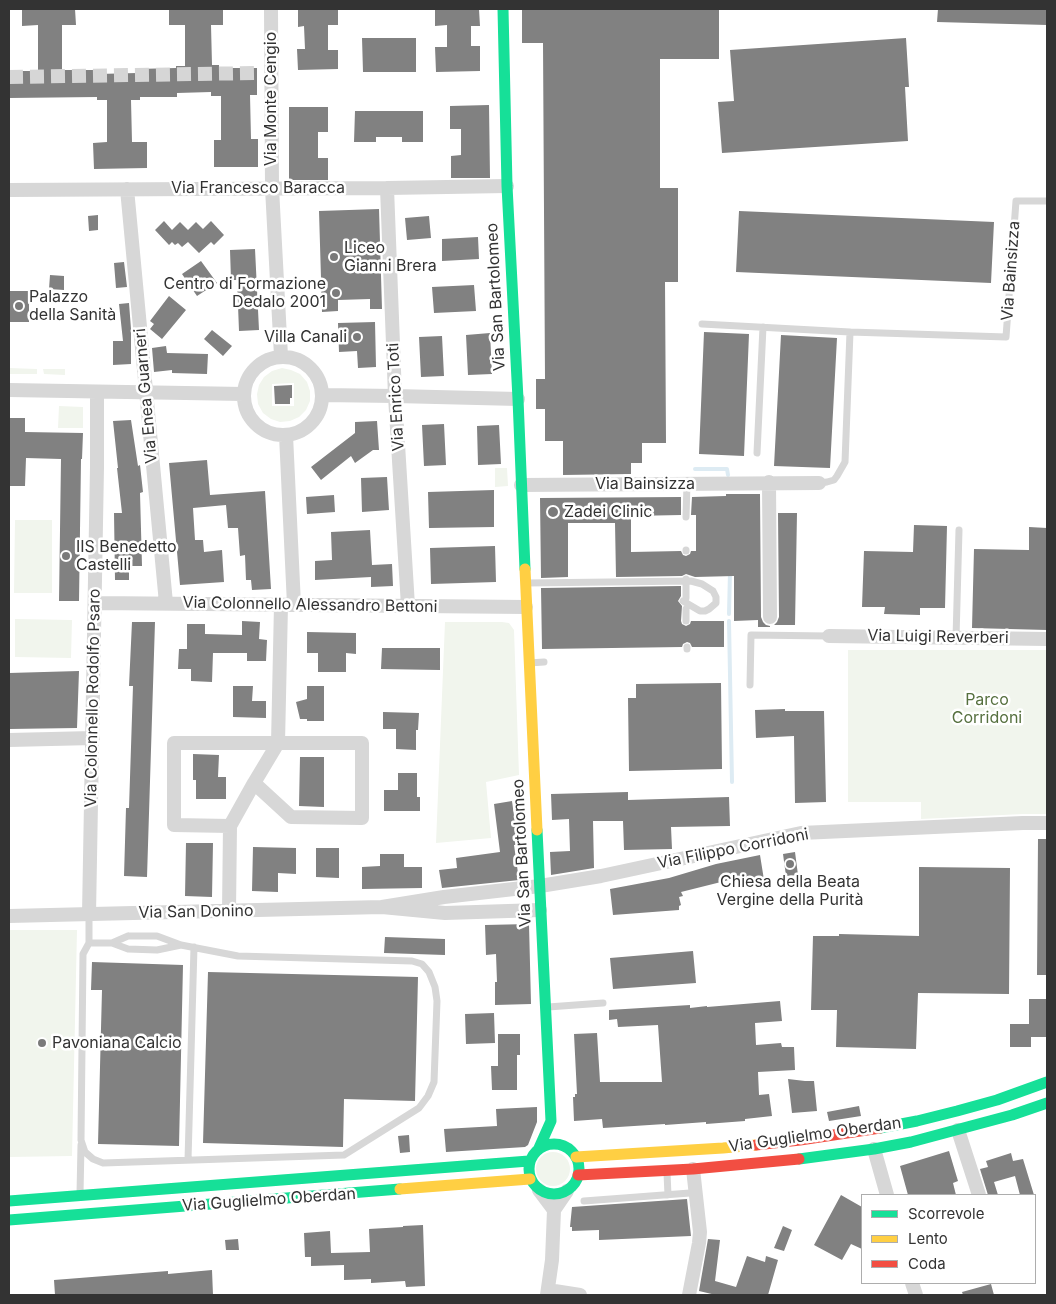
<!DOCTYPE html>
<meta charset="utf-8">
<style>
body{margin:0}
#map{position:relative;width:1056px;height:1304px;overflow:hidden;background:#fff;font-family:Inter,sans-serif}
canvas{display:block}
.frame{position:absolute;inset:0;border:10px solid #333;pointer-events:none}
.legend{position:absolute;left:861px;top:1194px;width:175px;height:90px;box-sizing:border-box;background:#fff;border:1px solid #adadad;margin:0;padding:6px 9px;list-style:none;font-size:15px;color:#333}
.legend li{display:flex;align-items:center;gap:10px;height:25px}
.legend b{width:25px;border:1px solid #adadad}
</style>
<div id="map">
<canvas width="1056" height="1304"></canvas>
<div class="frame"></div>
<ul class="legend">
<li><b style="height:6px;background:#16e098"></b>Scorrevole</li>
<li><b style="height:6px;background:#ffcf43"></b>Lento</li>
<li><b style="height:6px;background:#f24e42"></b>Coda</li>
</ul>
</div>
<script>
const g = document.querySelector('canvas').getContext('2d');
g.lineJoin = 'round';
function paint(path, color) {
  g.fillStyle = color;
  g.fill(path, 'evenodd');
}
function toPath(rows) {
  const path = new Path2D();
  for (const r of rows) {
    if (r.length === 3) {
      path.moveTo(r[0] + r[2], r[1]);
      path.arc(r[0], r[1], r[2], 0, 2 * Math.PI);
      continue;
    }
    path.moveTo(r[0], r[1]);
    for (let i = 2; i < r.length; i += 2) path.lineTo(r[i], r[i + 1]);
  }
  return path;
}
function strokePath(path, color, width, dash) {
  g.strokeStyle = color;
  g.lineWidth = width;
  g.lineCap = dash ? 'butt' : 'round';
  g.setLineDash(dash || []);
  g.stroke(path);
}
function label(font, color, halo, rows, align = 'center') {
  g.font = font + ' Inter,sans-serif';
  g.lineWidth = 5;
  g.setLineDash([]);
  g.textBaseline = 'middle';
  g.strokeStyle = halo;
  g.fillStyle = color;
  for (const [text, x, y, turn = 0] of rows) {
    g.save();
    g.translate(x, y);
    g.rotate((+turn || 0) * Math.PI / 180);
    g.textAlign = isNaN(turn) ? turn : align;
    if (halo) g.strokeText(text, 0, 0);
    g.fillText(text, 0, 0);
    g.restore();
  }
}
const green = toPath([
 [9,368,37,369,37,374,9,374],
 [282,368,291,370,300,374,307,382,310,391,310,401,306,410,299,417,290,421,280,422,271,419,263,413,258,404,257,394,259,385,264,377,272,371],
 [294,383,294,406,272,406,272,384],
 [43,369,65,369,65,375,44,374],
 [59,406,83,407,83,428,58,428],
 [495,468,507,468,508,486,495,487],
 [15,520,52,520,52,593,14,593],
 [15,619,72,620,71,658,15,657],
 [445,622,502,622,509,623,514,630,519,775,486,782,491,838,436,843],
 [848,650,1047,650,1047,814,1023,814,921,819,921,802,848,802],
 [9,930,77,930,72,1156,9,1157],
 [553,1169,17]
]);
const stream = toPath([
 [695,469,727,469,728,475],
 [729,614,730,571],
 [729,621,732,782]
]);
const building = toPath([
 [22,9,75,9,76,25,62,25,62,70,98,70,98,74,137,73,137,69,176,68,176,66,185,66,185,25,169,25,169,9,223,9,223,25,211,25,212,65,219,65,219,68,257,68,257,95,250,95,251,139,258,139,258,167,214,167,214,140,221,140,221,96,211,96,211,92,177,93,177,97,140,97,140,100,131,100,132,142,147,142,147,168,94,169,93,143,107,142,107,100,97,100,97,97,9,98,9,71,38,71,38,25,22,26],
 [298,9,338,9,338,25,328,25,328,50,338,50,338,69,298,70,297,49,305,49,304,26,298,27],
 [435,9,479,9,480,26,471,26,471,46,480,46,480,71,436,72,435,47,447,47,447,25,435,26],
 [522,9,719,9,719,59,660,59,660,188,678,188,678,282,665,282,666,443,642,443,642,463,631,463,631,474,563,475,563,441,545,441,545,409,536,409,536,379,545,379,543,43,522,43],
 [938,9,1047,9,1047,25,937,22],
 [362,38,416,38,416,72,363,72],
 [906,38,909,87,905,87,908,141,722,153,718,102,734,101,730,50],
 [489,105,490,178,451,178,451,156,461,155,461,129,450,129,450,106],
 [289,107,328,107,328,132,318,132,318,158,328,158,328,180,289,180],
 [355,111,423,111,423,142,402,142,402,137,376,137,376,142,354,142],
 [379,209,382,309,370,309,370,299,338,300,338,311,322,312,319,211],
 [739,211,994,222,991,283,736,272],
 [98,215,98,230,89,231,88,216],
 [429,216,431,238,407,240,405,218],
 [164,221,172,230,180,222,188,230,196,222,203,229,211,221,224,235,214,245,211,242,199,253,188,242,182,247,178,243,175,245,172,242,169,245,155,230],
 [478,237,479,259,442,261,442,239],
 [255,249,259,330,239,331,237,280,231,280,230,250],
 [201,261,217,283,197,296,182,274],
 [124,262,127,287,116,288,114,263],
 [50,275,64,276,64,290,49,289],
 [474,285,476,311,434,313,432,287],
 [9,291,29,291,29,322,9,322],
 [169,296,186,310,162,339,150,329,154,324,150,321],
 [129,303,131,329,131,364,113,365,113,341,123,341,119,304],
 [375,322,376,367,358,368,357,351,339,352,338,323],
 [212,330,232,346,223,356,204,339],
 [704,332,749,334,744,456,699,454],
 [490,333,492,374,468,375,466,335],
 [781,335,837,338,830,468,774,466],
 [442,336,444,376,421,377,419,337],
 [166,346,167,353,208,354,207,374,172,373,172,370,154,372,152,348],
 [292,385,292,398,290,398,290,404,275,404,274,386],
 [9,418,25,418,25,432,83,433,82,459,81,459,79,601,59,601,61,459,26,458,25,486,9,486],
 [131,420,138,466,140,465,143,492,140,493,142,566,129,566,129,580,115,580,114,513,122,513,117,468,118,468,113,421],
 [377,421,379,450,373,450,355,463,351,456,321,480,311,467,355,433,355,422],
 [444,424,446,465,424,466,422,425],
 [499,425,501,464,478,465,477,426],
 [207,460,210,495,265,491,271,589,252,590,251,580,246,580,245,555,240,556,238,528,228,528,226,505,193,508,195,540,203,540,204,552,222,550,224,582,180,585,169,463],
 [387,477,389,510,362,512,361,478],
 [494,490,494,527,429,528,428,492],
 [726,494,760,494,761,617,763,622,766,625,770,626,770,627,758,627,758,620,734,621,734,576,695,577,686,574,682,576,616,577,615,523,568,523,568,577,541,578,540,498,681,497,681,515,631,516,631,552,681,551,683,555,686,556,690,554,691,551,696,551,696,515,691,515,692,497,726,496],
 [334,495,335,512,307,514,306,497],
 [778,513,797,513,795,625,774,625,777,622,779,617],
 [914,525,947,526,945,608,920,608,920,615,884,614,885,607,862,607,864,551,913,552],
 [1029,527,1047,528,1047,630,972,628,974,549,1029,550],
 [370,530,372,565,392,564,393,586,371,587,371,577,315,580,315,561,332,560,331,532],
 [495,546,496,582,431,584,430,548],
 [681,586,681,596,678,601,682,606,681,621,682,624,686,626,690,624,691,621,724,621,724,647,692,647,690,643,687,642,683,644,682,647,542,649,541,588],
 [242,621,260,622,259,639,267,640,266,661,247,661,247,653,213,653,212,682,191,681,191,669,178,669,179,649,187,649,187,624,205,624,205,634,242,635],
 [132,622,155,622,147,877,124,876,126,808,129,808,133,686,129,686],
 [307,632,356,633,356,654,346,653,346,672,318,672,318,653,307,653],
 [382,648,440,648,440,670,381,669],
 [79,671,77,728,9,729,9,673],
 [721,683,722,769,629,771,628,698,636,698,636,684],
 [233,686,253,686,252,701,266,701,266,718,233,717],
 [307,686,324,686,324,721,307,721,307,719,300,719,296,702,307,699],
 [785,709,785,711,824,711,826,802,795,803,794,736,756,738,755,710],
 [383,712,419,713,418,730,416,730,416,750,396,749,396,729,383,729],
 [193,754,219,755,218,777,226,777,226,799,196,799,196,780,193,780],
 [300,757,324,757,324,807,299,806],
 [398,773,417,773,417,797,420,797,420,811,384,811,384,790,398,790],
 [628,792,628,800,729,797,730,826,671,827,672,849,624,850,623,821,593,821,594,868,551,875,550,852,570,851,569,819,552,820,551,794],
 [512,801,518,845,514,845,519,880,442,888,439,870,457,868,456,858,500,852,494,804],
 [1038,839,1047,839,1047,975,1037,975],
 [186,843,213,843,212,897,185,896],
 [253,847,296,848,296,874,278,873,278,892,252,891],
 [316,848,339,848,339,878,316,877],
 [795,852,798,875,786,876,783,854],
 [380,854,404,854,404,867,422,867,422,888,362,889,362,867,380,866],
 [760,855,764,880,753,882,753,880,737,882,737,878,681,892,683,896,679,897,681,905,679,906,679,910,613,915,610,889,669,878,716,864],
 [919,867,1010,868,1009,994,918,993,916,1049,836,1047,837,1010,811,1010,813,936,839,936,839,934,919,936],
 [529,924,531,1004,495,1005,495,982,497,982,496,954,486,955,485,925],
 [385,937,445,939,445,955,384,953],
 [693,951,696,983,613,989,610,958],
 [92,962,183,965,179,1146,98,1144,102,990,91,990],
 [208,972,418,977,415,1101,344,1099,343,1147,203,1143],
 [1029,999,1047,999,1047,1037,1031,1037,1031,1047,1010,1047,1010,1024,1029,1024],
 [780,1001,782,1021,755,1023,756,1045,781,1043,782,1047,794,1047,795,1070,758,1072,759,1095,769,1094,772,1116,745,1119,745,1121,706,1124,706,1122,665,1125,665,1124,603,1128,602,1119,574,1121,573,1097,575,1097,575,1094,577,1094,574,1034,597,1033,600,1082,662,1082,658,1025,618,1027,617,1019,609,1020,609,1010,690,1005,690,1008,707,1006,707,1007],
 [494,1013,495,1043,466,1044,465,1014],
 [498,1034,520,1034,520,1055,517,1055,517,1090,492,1090,491,1066,498,1066],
 [788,1079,805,1081,814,1081,817,1111,792,1113],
 [859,1106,861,1116,829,1121,827,1112],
 [537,1107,537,1122,528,1145,525,1147,446,1152,444,1129,497,1126,496,1109],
 [409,1135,410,1152,400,1153,398,1136],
 [949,1151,958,1181,953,1183,956,1195,908,1195,900,1166],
 [1011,1153,1013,1161,1023,1159,1034,1195,1020,1195,1015,1176,994,1182,998,1195,988,1195,980,1169,988,1167,986,1161],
 [841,1195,862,1207,862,1249,851,1244,842,1260,814,1245],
 [687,1199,691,1236,599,1240,599,1230,572,1231,572,1227,570,1227,572,1207],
 [423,1225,425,1286,406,1287,405,1281,371,1283,371,1279,344,1280,344,1265,311,1266,311,1257,305,1257,304,1233,330,1231,331,1253,370,1252,369,1229,403,1227,403,1226],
 [783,1226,792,1230,784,1251,774,1248],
 [238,1239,239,1250,226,1250,225,1240],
 [708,1239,720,1240,715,1281,736,1287,747,1256,765,1262,766,1256,778,1260,768,1295,716,1295,699,1291],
 [212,1270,213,1295,55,1295,54,1280,168,1271,168,1274],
 [991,1284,994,1295,963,1295,962,1292]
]);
const streetTunnel = toPath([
 [9,77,257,73]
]);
const lane = toPath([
 [702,324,850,332],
 [757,453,763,327],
 [819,483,827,482,834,480,837,476,845,462,850,332,1006,337,1016,201,1047,201],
 [686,517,687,484],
 [686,551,686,550],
 [527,583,691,581,702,584,713,591,716,597,716,603,709,609,705,611,700,611,683,601],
 [686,598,686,579],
 [686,609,686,621],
 [956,638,959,530],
 [687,647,687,649],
 [529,663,544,662],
 [750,685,751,635,829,636],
 [89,914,89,943],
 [128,936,157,936,181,945,238,956,412,961,422,964,429,972,435,987,437,1001,434,1082,428,1096,419,1108,344,1155,103,1163,93,1159,85,1152,81,1140,83,954,89,943,112,943,128,936],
 [112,943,128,949,157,950,181,945],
 [548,1007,603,1003],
 [188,1160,194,947],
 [667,1173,668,1195],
 [80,1194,81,1145],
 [584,1201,690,1193]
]);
const street = toPath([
 [271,9,272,188,281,356],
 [387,188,395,396,408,606],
 [127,189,166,603],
 [9,190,387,188,507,186],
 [283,396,39],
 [9,390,244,394],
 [322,395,395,396,518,399],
 [286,435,294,605],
 [769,482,770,617],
 [521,485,819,483],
 [95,603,526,607],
 [829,636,1047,639],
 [9,740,93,738],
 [230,826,174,825,174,743,362,743,362,818,291,817,254,783],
 [382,907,444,897,540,886,601,876,801,833,1023,823,1047,823],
 [229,911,230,826,254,783,278,743,281,605],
 [89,914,97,467,97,392],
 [9,916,382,907,445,913,540,910],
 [958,1130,979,1195],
 [874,1149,887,1195],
 [539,1190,554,1210],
 [912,1283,916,1295],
 [548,1290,580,1295],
 [547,1295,552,1260,554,1210,567,1191],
 [689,1295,699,1243,700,1232,693,1169]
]);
const fast = toPath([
 [503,9,507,186,518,399,525,569],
 [537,830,551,1121,539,1148],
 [880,1128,917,1121,957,1111,997,1100,1047,1082],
 [554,1169,25],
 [799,1159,874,1149,911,1142,1012,1115,1047,1103],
 [9,1201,529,1161],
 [9,1220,400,1189]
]);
const slow = toPath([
 [525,569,537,830],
 [576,1157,723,1148,756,1145],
 [400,1189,530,1179]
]);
const jam = toPath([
 [756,1145,800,1140,880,1128],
 [578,1175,693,1169,799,1159]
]);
const markers = [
 [334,257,5,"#7a7a7a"],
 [336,293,5,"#7a7a7a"],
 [19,306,5,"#7a7a7a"],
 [357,337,5,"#7a7a7a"],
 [553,512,6,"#7a7a7a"],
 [66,556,5,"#7a7a7a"],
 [790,864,5,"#7a7a7a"],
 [42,1043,5,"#7a7a7a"]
];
const streetNames = [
 ["Via Monte Cengio",271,99,-90],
 ["Via Francesco Baracca",258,188],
 ["Via Bainsizza",1011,271,-86],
 ["Via San Bartolomeo",496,297,-93],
 ["Via Enea Guarneri",146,396,-95],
 ["Via Enrico Toti",396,397,-93],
 ["Via Bainsizza",645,484],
 ["Via Colonnello Alessandro Bettoni",310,605,1],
 ["Via Luigi Reverberi",938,637,1],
 ["Via Colonnello Rodolfo Psaro",93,698,-89],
 ["Via Filippo Corridoni",733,849,-11],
 ["Via San Bartolomeo",522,853,-93],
 ["Via San Donino",196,912,-1],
 ["Via Guglielmo Oberdan",815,1135,-8],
 ["Via Guglielmo Oberdan",269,1200,-4]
];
const poiNames = [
 ["Liceo",344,248],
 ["Gianni Brera",344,266],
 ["Centro di Formazione",326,284,"right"],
 ["Dedalo 2001",326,302,"right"],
 ["Palazzo",29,297],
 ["della Sanità",29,315],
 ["Villa Canali",347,337,"right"],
 ["Zadei Clinic",564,512],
 ["IIS Benedetto",76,547],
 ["Castelli",76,565],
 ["Chiesa della Beata",790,882,"center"],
 ["Vergine della Purità",790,900,"center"],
 ["Pavoniana Calcio",52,1043]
];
const parkNames = [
 ["Parco",987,700],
 ["Corridoni",987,718]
];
paint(green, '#f1f5ed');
strokePath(stream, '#ddebf3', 4);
paint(building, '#818181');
strokePath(streetTunnel, '#d6d6d6', 14, [14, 7]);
strokePath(lane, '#d7d7d7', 7);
strokePath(street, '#d7d7d7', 14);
strokePath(fast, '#16e098', 11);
strokePath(slow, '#ffcf43', 11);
strokePath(jam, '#f24e42', 11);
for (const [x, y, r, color] of markers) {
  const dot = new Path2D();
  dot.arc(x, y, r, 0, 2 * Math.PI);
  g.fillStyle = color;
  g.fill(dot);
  strokePath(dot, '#fff', 2);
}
label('16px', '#333', '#fff', streetNames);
label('16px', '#333', '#fff', poiNames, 'left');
label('16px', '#56703f', '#fff', parkNames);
</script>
